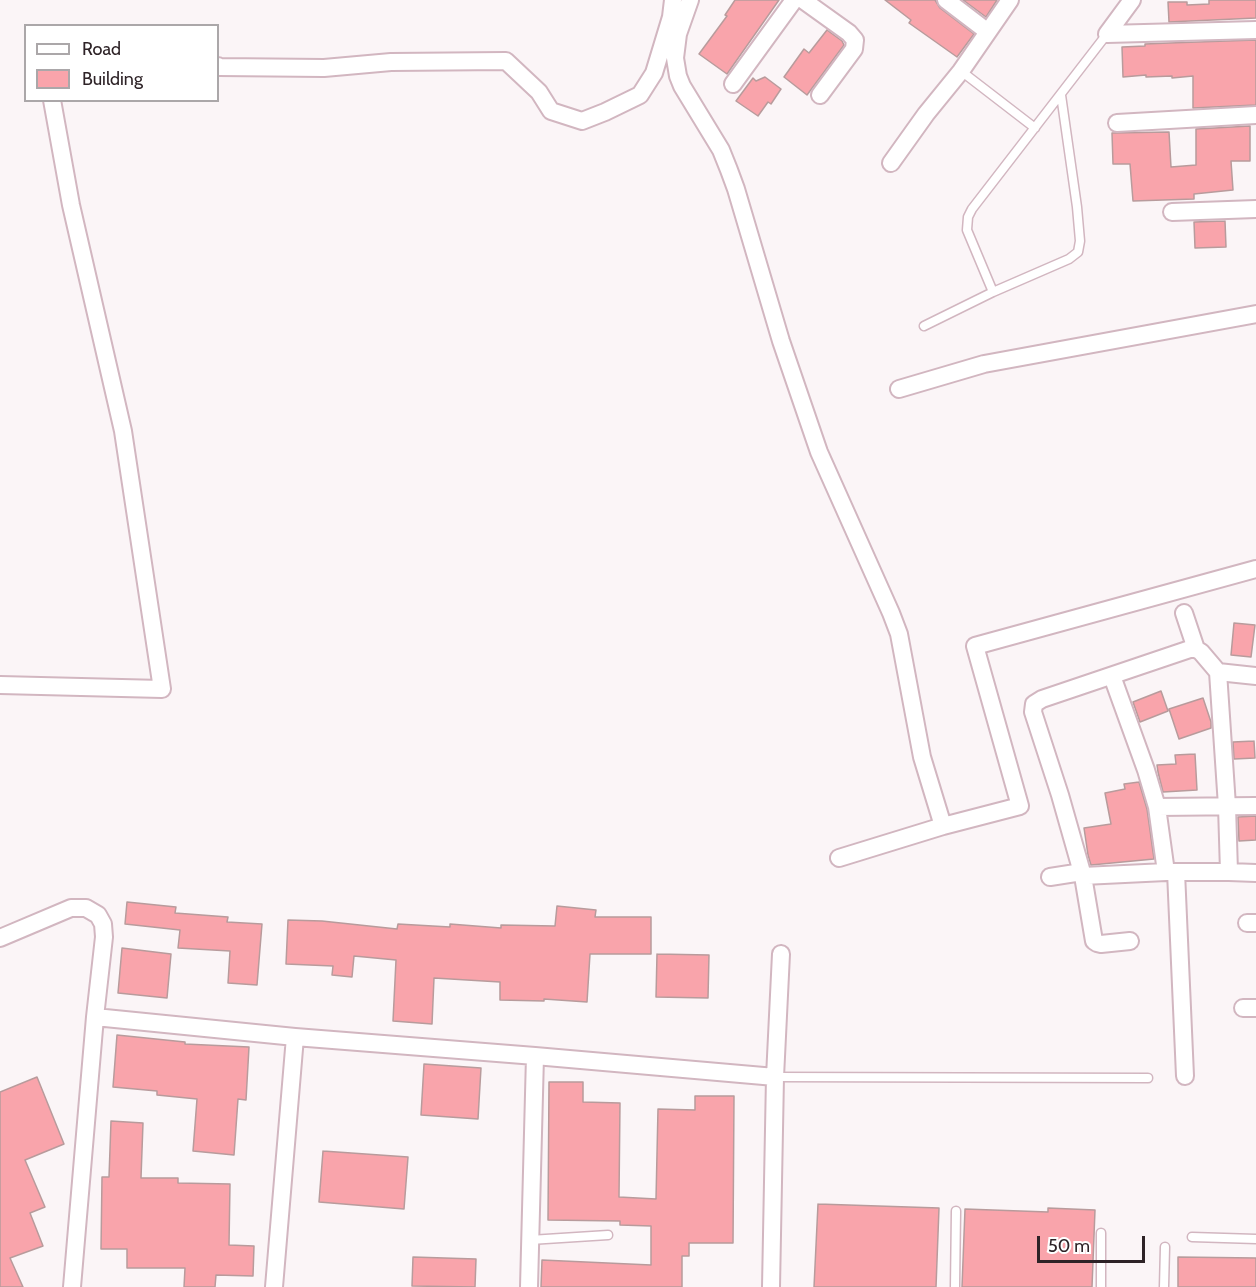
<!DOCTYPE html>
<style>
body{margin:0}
#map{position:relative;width:1256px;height:1287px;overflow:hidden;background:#fbf5f7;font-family:Cabin,sans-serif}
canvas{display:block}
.legend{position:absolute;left:24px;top:24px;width:195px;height:78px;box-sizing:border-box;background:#fff;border:2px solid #aba7a9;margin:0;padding:8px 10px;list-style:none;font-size:18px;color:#2e2327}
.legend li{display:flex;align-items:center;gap:12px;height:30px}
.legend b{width:30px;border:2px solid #aba7a9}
.scale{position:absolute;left:1037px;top:1236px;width:108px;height:27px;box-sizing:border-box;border:3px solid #2e2327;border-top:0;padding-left:8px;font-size:18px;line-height:21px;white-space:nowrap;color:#2e2327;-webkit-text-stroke:4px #fff;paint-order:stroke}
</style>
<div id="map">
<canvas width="1256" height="1287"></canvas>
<ul class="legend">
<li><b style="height:8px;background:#fff"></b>Road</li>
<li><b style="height:16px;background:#f9a4ab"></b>Building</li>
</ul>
<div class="scale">50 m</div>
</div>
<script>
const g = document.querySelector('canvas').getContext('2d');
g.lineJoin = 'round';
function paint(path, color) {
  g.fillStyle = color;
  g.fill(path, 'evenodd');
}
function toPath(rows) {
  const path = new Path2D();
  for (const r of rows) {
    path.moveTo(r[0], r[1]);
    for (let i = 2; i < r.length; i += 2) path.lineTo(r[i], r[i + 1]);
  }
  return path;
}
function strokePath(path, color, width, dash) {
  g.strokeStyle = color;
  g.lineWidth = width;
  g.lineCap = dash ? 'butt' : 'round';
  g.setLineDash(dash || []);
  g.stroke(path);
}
const building = toPath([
 [735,0,779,0,727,74,699,54,727,16,725,15,735,0],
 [885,0,935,0,940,8,974,34,957,57,909,23,911,20,885,0],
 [963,0,997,0,986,17,963,0],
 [1209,0,1256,0,1256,18,1169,22,1168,2,1187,2,1187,5,1209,4,1209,0],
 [827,30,842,41,844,45,807,95,784,77,804,49,809,53,827,30],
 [1256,40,1256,105,1193,108,1193,76,1172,78,1172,76,1146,77,1146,75,1123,77,1122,47,1145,46,1145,44,1169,43,1256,40],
 [765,77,781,89,771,104,768,102,758,116,736,101,753,78,756,81,765,77],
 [1250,126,1250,161,1231,161,1233,190,1194,194,1194,199,1133,201,1130,164,1113,164,1112,133,1169,132,1171,167,1196,165,1196,129,1250,126],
 [1225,221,1226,247,1195,248,1194,222,1225,221],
 [1234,623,1255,625,1251,657,1231,655,1234,623],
 [1161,691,1168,711,1140,722,1133,702,1161,691],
 [1203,698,1211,722,1211,728,1179,739,1169,709,1203,698],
 [1254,741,1255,758,1234,759,1233,742,1254,741],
 [1195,754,1197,790,1163,792,1158,772,1157,765,1176,764,1175,755,1195,754],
 [1139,782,1147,809,1154,859,1091,865,1088,855,1084,828,1111,824,1105,793,1125,789,1124,784,1139,782],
 [1256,816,1256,840,1239,841,1238,817,1256,816],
 [127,902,176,907,175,913,228,917,227,922,262,924,257,985,228,983,230,951,178,948,180,930,125,924,127,902],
 [557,906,596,910,595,917,651,917,651,954,590,954,587,1002,544,999,544,1001,500,1000,500,982,434,978,432,1024,393,1021,396,960,354,956,352,977,332,975,333,966,286,964,288,920,322,921,397,929,398,924,450,927,450,924,501,928,501,925,555,926,557,906],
 [122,948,171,954,167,998,118,993,122,948],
 [657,954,709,955,708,998,656,997,657,954],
 [117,1035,185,1042,185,1044,249,1047,246,1100,238,1099,234,1155,193,1151,197,1099,157,1095,157,1091,113,1087,117,1035],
 [424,1064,481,1068,478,1119,421,1115,424,1064],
 [37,1077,64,1144,25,1160,45,1207,30,1213,43,1246,10,1258,23,1287,0,1287,0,1092,37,1077],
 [549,1082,583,1082,583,1102,620,1103,619,1197,656,1199,658,1109,695,1110,695,1096,734,1096,733,1243,689,1243,689,1256,682,1256,682,1287,541,1287,542,1260,651,1265,651,1226,620,1225,620,1221,548,1220,549,1082],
 [111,1121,143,1123,141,1178,178,1178,178,1183,230,1184,229,1245,254,1246,253,1276,216,1275,215,1287,184,1287,185,1268,127,1268,127,1249,101,1249,102,1177,109,1177,111,1121],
 [323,1151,408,1157,404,1209,319,1202,323,1151],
 [818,1204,939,1208,936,1287,814,1287,818,1204],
 [1048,1208,1095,1210,1092,1287,962,1287,965,1209,1048,1212,1048,1208],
 [413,1257,476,1259,475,1287,412,1286,413,1257],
 [1178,1257,1256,1258,1256,1287,1178,1287,1178,1257]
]);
const service = toPath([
 [961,71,1035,128],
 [993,292,1069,259,1078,252,1080,241,1077,207,1061,95],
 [924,326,993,292,967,230,968,217,972,209,1107,34],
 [775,1077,1148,1078],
 [1101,1233,1101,1287],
 [1192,1237,1256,1239],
 [530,1240,608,1235],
 [955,1287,956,1211],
 [1164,1287,1165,1247]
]);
const minor = toPath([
 [690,0,678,34,675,58,678,76,682,86,721,150,729,170,736,189,781,341,819,452,891,613,899,634,922,757,943,826],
 [803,0,849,33,855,40,854,49,820,95],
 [946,0,988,32],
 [1107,34,1256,30],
 [1107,34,1132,0],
 [218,66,219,67,324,68,391,62,506,61,539,92,551,111,582,121,605,112,640,95,654,73,671,17,673,0],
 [733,84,794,0],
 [1117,123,1256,115],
 [891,163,926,114,961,71,1010,0],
 [1172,212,1256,209],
 [899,389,984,364,1256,314],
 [1184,613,1196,649],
 [1190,649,1196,649,1201,652,1218,672,1227,806,1229,872,1166,872,1083,876,1060,795,1033,712,1034,704,1042,699,1190,649],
 [1218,672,1256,676],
 [1112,676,1146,770,1157,807,1166,872],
 [0,685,162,689,123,431,71,205,52,100],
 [1157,807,1256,806],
 [839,858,943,826,1020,806,975,646,1256,569],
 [1176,872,1185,1076],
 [1229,872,1256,873],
 [1083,876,1094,941,1097,943,1101,944,1130,941],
 [1050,877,1082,872],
 [1247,923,1256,923],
 [0,938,71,908,86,908,98,915,103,924,104,937,95,1017,72,1287],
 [1243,1008,1256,1008],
 [95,1017,295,1037,535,1056,775,1077],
 [274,1287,295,1037],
 [529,1287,535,1056],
 [771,1287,775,1077,781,954]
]);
paint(building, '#f9a4ab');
strokePath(building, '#b89b9c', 1.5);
strokePath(service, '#d2b6c0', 11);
strokePath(minor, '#d2b6c0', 20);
strokePath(service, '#fff', 8);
strokePath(minor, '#fff', 16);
</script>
